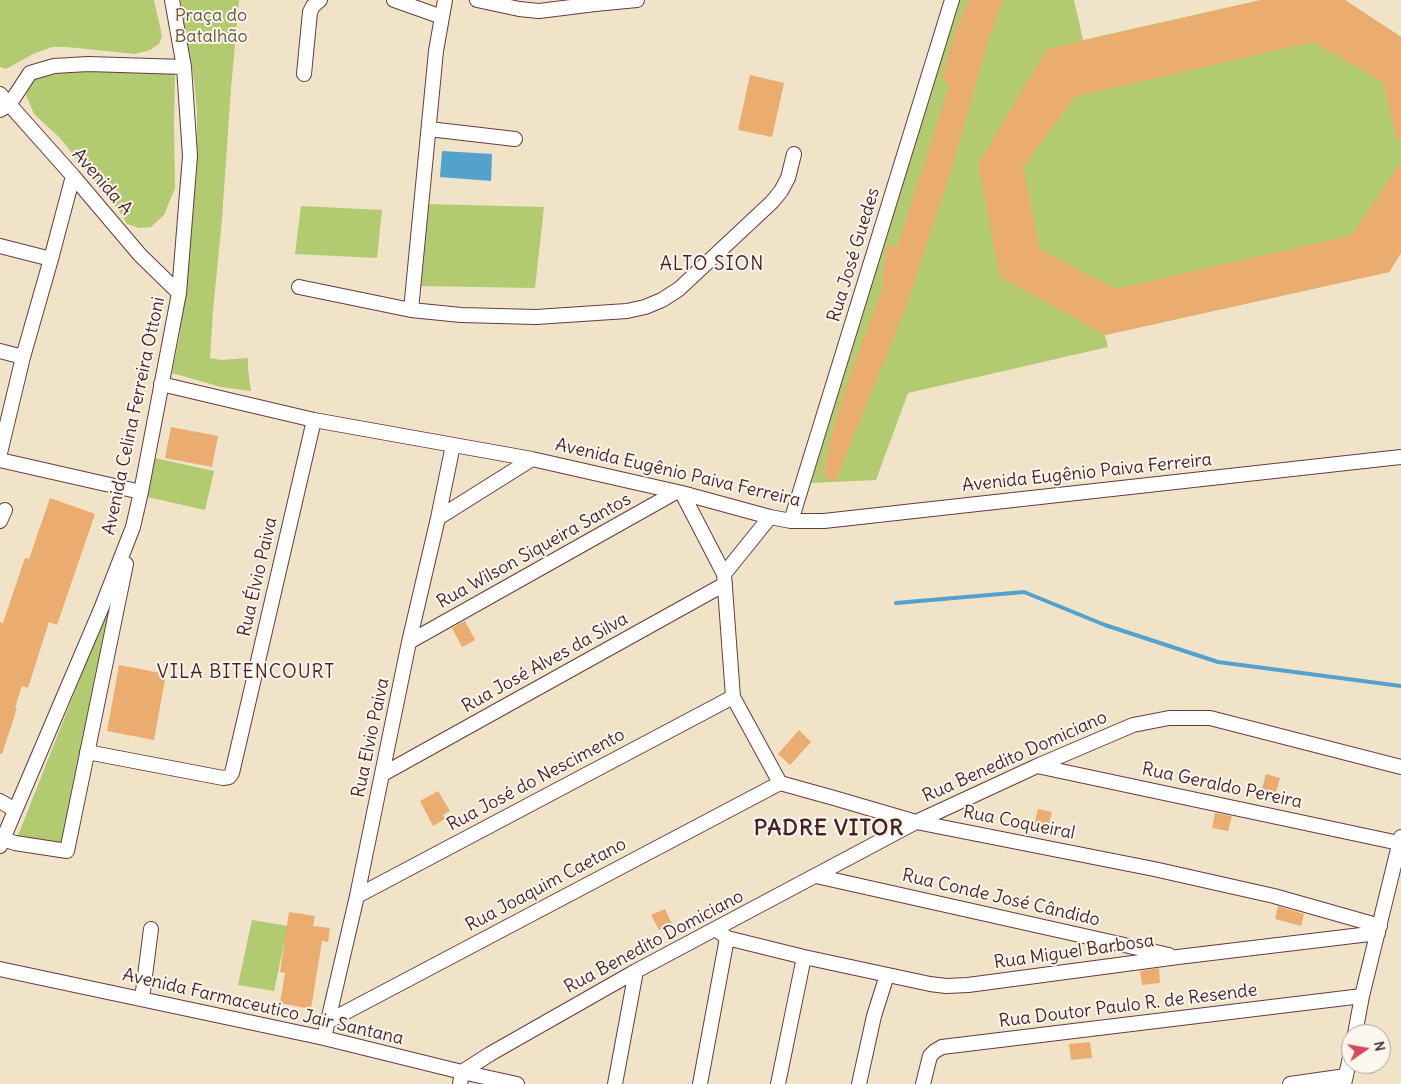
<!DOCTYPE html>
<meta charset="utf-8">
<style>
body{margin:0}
#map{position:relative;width:1401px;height:1084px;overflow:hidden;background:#f1e3c7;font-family:Delius,sans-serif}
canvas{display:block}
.north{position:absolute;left:1341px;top:1024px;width:50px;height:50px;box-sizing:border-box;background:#fbf7ec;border:1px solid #b4a19f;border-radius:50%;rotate:78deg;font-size:14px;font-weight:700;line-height:20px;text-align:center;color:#4a1f2b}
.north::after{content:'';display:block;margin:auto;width:18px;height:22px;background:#d1495b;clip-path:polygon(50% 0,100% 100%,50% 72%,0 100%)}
</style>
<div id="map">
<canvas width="1401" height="1084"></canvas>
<div class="north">N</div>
</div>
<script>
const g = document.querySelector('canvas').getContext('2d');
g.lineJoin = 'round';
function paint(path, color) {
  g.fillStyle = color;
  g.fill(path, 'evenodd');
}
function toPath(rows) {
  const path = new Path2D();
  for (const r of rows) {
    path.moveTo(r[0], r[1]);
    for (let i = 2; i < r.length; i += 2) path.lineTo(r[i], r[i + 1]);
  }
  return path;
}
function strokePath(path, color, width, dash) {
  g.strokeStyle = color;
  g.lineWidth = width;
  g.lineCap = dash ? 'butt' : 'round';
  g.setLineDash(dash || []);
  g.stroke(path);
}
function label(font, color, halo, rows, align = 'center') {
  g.font = font + ' Delius,sans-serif';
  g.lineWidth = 4;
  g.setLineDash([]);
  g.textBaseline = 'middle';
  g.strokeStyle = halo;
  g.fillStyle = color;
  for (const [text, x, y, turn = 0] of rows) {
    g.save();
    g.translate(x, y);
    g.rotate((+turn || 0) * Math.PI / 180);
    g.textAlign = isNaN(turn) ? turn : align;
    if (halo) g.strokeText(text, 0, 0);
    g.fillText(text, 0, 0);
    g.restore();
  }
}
const green = toPath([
 [0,0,154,0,162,36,159,44,150,50,135,54,67,47,52,47,33,54,6,69,0,67],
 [180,0,239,0,231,89,222,219,213,311,210,358,221,360,248,358,248,369,251,391,221,387,172,373,179,339,186,288,191,204,197,173,197,111,194,80],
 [957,0,1074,0,1083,40,1261,0,1345,0,1401,37,1401,253,1389,272,1105,335,1108,347,908,393,876,480,811,483],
 [106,71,175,74,174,123,175,188,164,215,151,227,139,228,127,224,119,211,60,138,34,114,26,95,29,84,40,75,65,72],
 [425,204,544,207,535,288,420,286],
 [301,206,382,210,377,258,295,254],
 [150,457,214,471,205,510,143,496],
 [126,562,66,851,15,843,47,762],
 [252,920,288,926,274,991,238,985]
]);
const water = toPath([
 [442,151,492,154,491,181,440,177]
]);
const stream = toPath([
 [896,603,1024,592,1105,625,1218,662,1401,686]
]);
const building = toPath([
 [969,0,1003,0,990,35,952,167,908,302,835,482,824,476,828,449,844,392,881,292,887,244,897,248,949,86,942,78,956,28],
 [1261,0,1345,0,1401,37,1401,140,1397,141,1383,82,1313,42,1074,97,1023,168,1040,250,1116,289,1352,235,1401,162,1401,253,1389,272,1105,335,1000,277,978,164,1047,49],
 [750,75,784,83,772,137,738,130],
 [171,427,218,436,212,467,165,458],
 [50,498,95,514,57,625,49,622,28,688,22,686,15,708,17,708,2,754,0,754,0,622,3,623,25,558,29,559],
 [465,621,475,640,462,647,452,628],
 [119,665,166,674,154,740,107,731],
 [799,730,811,742,790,765,778,754],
 [1266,774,1280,778,1275,796,1261,792],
 [438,791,450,811,443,815,445,819,433,826,420,801],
 [1038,809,1052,812,1048,829,1034,826],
 [1215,813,1232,816,1228,831,1212,828],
 [1278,906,1304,914,1301,926,1275,919],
 [665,909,672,924,659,930,651,915],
 [289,912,315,916,313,926,330,928,328,942,322,941,311,1009,280,1003,285,973,280,972],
 [1159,968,1160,983,1142,985,1140,971],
 [1090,1042,1092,1058,1071,1060,1069,1044]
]);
const minor = toPath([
 [394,0,442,17],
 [477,0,519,9,539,11,595,4,637,0],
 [304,74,310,12,313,6,320,0],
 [0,94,73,176,140,255,179,293],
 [0,110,9,105,30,73,54,66,88,64,184,67],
 [429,129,515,139],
 [0,246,51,259],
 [299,287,411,310,461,315,536,317,627,311,645,307,662,300,679,289,772,202,781,191,788,178,794,154],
 [411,310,436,51,445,0],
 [0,351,23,357],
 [161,384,314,420,532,459,682,493,770,517,791,521,824,521,1401,457],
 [0,453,23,357,51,259,73,176],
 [0,460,141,492],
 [682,493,724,574,733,697,780,783,834,798,916,822,1154,869,1274,896,1380,926],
 [438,518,532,459],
 [0,521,5,510],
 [791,521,952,0],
 [724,574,770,517],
 [409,642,676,492],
 [87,752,223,778,229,777,232,773,314,420],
 [1037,766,1399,843],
 [383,774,725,584],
 [0,801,15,810],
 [3,839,15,843,67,851,126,564],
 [0,846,101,609,133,527,141,492,179,293,190,156,184,67,172,0],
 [816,876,1169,955],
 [357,896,733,697],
 [716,929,727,938,804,957,930,984,946,986,968,985,1178,957,1378,933],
 [0,969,324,1038,462,1072,517,1084],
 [142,999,151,929],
 [329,1021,780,783],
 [1355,1034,1362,996,1401,837],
 [324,1038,357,896,409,642,438,518,453,445],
 [460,1084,462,1072,490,1054,636,971,916,822,1037,766,1133,725,1169,718,1210,718,1401,767],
 [615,1084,636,971],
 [700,1084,727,938],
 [778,1084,804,957],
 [859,1084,874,1016,887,975],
 [923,1084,930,1056,935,1051,942,1047,1362,996],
 [1290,1084,1346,1076],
 [1344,1084,1351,1053]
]);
const parkNames = [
 ["Praça do",211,16],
 ["Batalhão",211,37]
];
const streetNames = [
 ["Avenida A",102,182,49],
 ["Rua José Guedes",854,255,-73],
 ["Avenida Celina Ferreira Ottoni",134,416,-78],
 ["Avenida Eugênio Paiva Ferreira",678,473,13],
 ["Avenida Eugênio Paiva Ferreira",1087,473,-6],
 ["Rua Wilson Siqueira Santos",534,551,-29],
 ["Rua Élvio Paiva",258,577,-77],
 ["Rua José Alves da Silva",545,663,-29],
 ["Rua Elvio Paiva",371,738,-78],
 ["Rua Benedito Domiciano",1015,757,-24],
 ["Rua José do Nescimento",536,780,-28],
 ["Rua Geraldo Pereira",1222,786,12],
 ["Rua Coqueiral",1019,823,11],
 ["Rua Joaquim Caetano",546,885,-28],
 ["Rua Conde José Cândido",1001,898,13],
 ["Rua Benedito Domiciano",654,942,-28],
 ["Rua Miguel Barbosa",1074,952,-8],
 ["Rua Doutor Paulo R. de Resende",1128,1006,-7],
 ["Avenida Farmaceutico Jair Santana",263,1007,13]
];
const neighbourhoodNames = [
 ["ALTO SION",712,265],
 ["VILA BITENCOURT",246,673]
];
const districtNames = [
 ["PADRE VITOR",829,829]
];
paint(green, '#b3cb70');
paint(water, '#53a2cd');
strokePath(stream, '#53a2cd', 4);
paint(building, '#eaad6f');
strokePath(minor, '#633c42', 16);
strokePath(minor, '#fff', 14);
label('18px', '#6a5340', '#fbf7ec', parkNames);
label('18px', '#4a1f2b', '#fbf7ec', streetNames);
g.letterSpacing = '1px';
label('19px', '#4a1f2b', '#fbf7ec', neighbourhoodNames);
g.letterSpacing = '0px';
g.letterSpacing = '1px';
label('bold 22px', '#4a1f2b', '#fbf7ec', districtNames);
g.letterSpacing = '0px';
</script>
